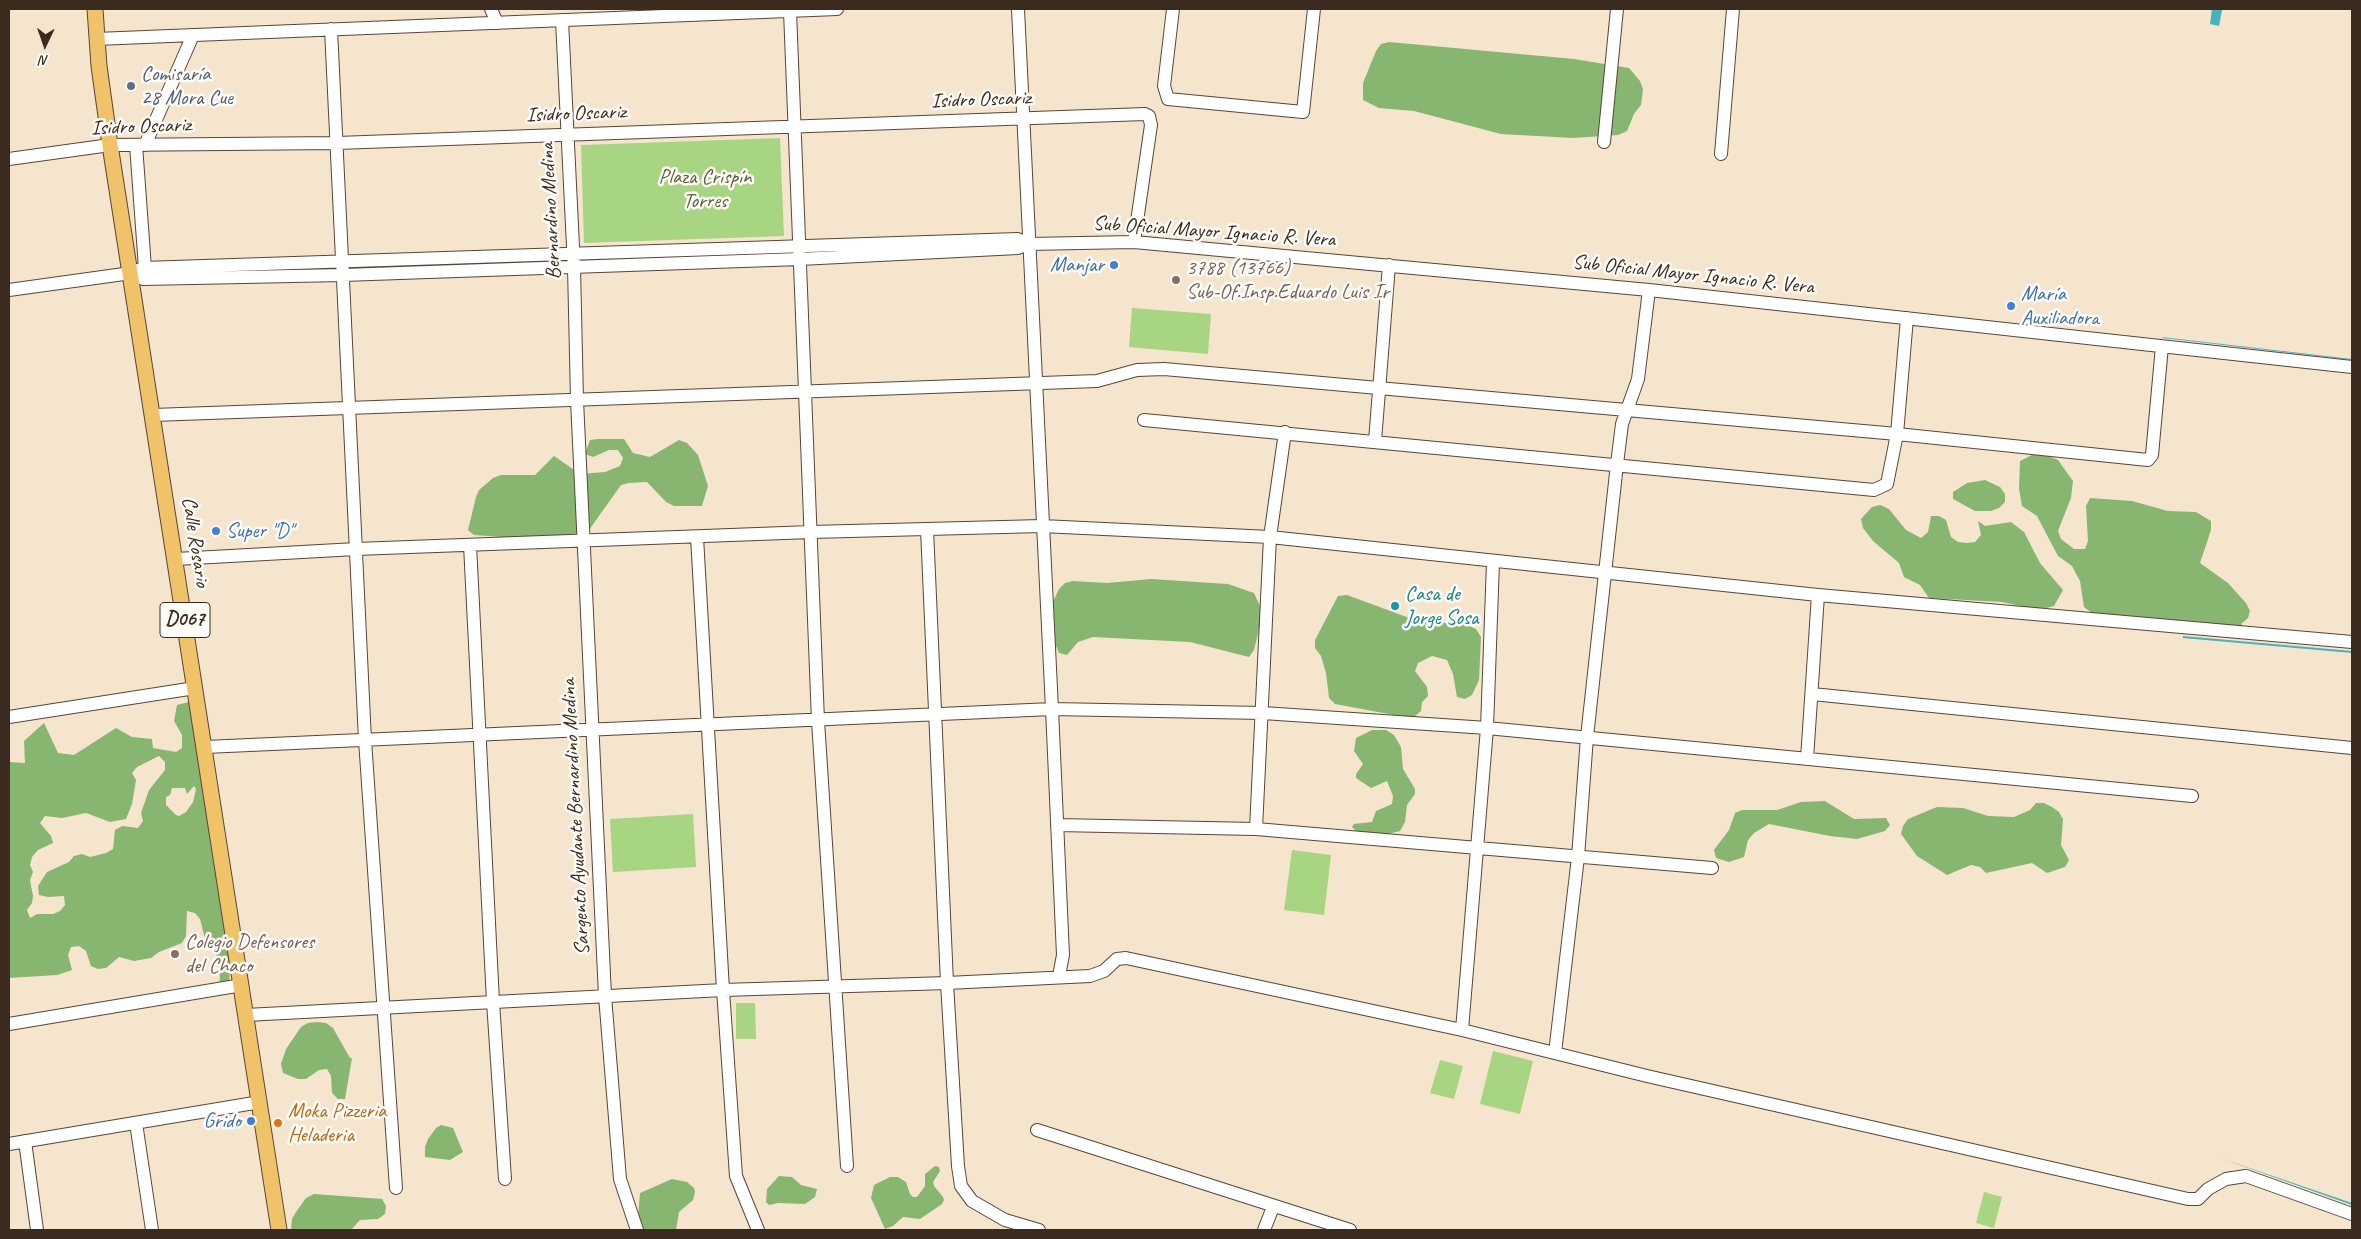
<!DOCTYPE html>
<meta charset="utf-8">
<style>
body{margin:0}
#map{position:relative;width:2361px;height:1239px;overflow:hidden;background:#f5e5cd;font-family:Caveat,sans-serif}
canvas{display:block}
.frame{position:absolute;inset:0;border:10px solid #3b2a1e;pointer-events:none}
.north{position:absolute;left:20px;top:20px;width:50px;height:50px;-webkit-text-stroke:4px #fdfcf7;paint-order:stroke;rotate:183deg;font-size:14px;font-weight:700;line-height:20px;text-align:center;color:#3b2a1e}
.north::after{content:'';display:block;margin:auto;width:18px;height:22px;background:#3b2a1e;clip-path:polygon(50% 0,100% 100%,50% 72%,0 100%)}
</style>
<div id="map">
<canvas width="2361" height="1239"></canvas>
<div class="frame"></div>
<div class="north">N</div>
</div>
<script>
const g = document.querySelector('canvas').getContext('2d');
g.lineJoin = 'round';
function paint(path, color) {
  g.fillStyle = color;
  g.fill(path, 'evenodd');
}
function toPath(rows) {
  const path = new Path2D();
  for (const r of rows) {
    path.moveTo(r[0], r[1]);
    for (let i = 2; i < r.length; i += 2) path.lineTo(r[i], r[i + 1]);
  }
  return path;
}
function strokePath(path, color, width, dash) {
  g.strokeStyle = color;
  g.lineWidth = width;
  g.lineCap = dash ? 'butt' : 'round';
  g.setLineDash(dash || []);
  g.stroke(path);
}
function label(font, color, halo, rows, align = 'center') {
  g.font = font + ' Caveat,sans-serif';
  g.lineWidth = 5;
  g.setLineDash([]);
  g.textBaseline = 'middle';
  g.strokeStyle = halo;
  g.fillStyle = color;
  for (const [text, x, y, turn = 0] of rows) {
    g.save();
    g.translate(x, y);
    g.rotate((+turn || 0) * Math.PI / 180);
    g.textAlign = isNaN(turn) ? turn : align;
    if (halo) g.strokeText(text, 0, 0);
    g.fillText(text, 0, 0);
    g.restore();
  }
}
const green = toPath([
 [780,138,784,236,584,243,581,145],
 [791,253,790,254,585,261,586,259],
 [565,260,566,261,354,269,354,267],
 [1132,308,1211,314,1208,354,1129,347],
 [693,814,696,867,613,872,610,819],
 [1292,850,1331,855,1324,915,1284,910],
 [736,1003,755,1003,756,1039,736,1039],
 [1493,1051,1533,1061,1520,1114,1480,1104],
 [1440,1060,1463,1066,1454,1099,1430,1093],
 [1984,1192,2002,1197,1994,1228,1976,1223]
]);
const forest = toPath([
 [1389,42,1574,59,1629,68,1640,81,1643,89,1641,105,1634,114,1627,131,1618,135,1573,138,1501,134,1414,111,1379,108,1363,100,1363,83,1376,51,1381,44],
 [598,439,624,439,633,453,650,457,679,440,687,443,698,455,708,486,702,506,674,506,666,502,647,482,629,483,621,485,589,530,576,536,530,539,474,535,468,530,476,497,479,490,493,478,501,475,535,475,554,456,580,474,605,472,620,466,623,458,618,450,609,450,593,457,585,454,590,440],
 [2034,454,2043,454,2058,460,2073,481,2071,498,2058,531,2061,539,2074,549,2085,549,2088,541,2086,506,2090,498,2132,501,2168,511,2196,512,2211,521,2211,530,2200,563,2228,583,2246,603,2250,611,2248,618,2241,624,2246,628,2092,613,2084,607,2080,581,2072,566,2058,556,2037,516,2022,506,2019,489,2020,461],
 [1985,480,2000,487,2005,494,2005,502,1999,508,1991,511,1975,511,1953,499,1953,492,1967,483],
 [1880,505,1889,509,1906,530,1921,538,1928,532,1931,516,1939,516,1946,520,1951,537,1958,542,1967,543,1975,542,1981,535,1978,521,1985,526,2011,522,2024,532,2040,563,2063,590,2054,606,2038,610,2002,602,1929,598,1920,585,1904,577,1899,563,1873,541,1863,528,1861,519,1872,507],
 [1151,579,1228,584,1254,593,1261,608,1262,617,1254,650,1249,657,1190,642,1093,637,1078,642,1067,655,1059,653,1049,630,1048,612,1059,589,1065,583,1073,581,1107,583],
 [1347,595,1412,619,1427,617,1443,623,1460,622,1476,629,1481,637,1479,680,1472,695,1465,699,1457,697,1453,674,1447,660,1432,656,1418,663,1415,671,1427,687,1428,696,1422,702,1421,711,1414,717,1394,715,1335,704,1329,698,1326,673,1321,656,1315,648,1315,640,1338,596],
 [193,701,230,960,229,992,219,985,220,977,216,953,206,943,200,919,195,913,187,911,186,936,182,943,159,952,151,958,134,961,119,957,106,968,98,969,91,966,86,951,79,946,71,947,68,955,72,970,57,975,9,978,9,762,25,763,24,741,44,723,58,753,74,755,116,728,132,737,152,739,153,748,176,752,182,748,182,735,174,721,177,705],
 [159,756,165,762,165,770,149,790,141,813,143,821,138,828,122,826,115,830,113,849,106,853,90,857,82,854,74,856,69,862,47,872,38,886,39,895,48,897,64,896,65,905,60,911,53,914,37,914,30,918,27,910,32,903,33,896,30,880,33,872,30,865,32,857,38,850,53,843,51,836,40,823,45,816,62,818,86,813,110,822,126,819,132,804,136,780,132,773,137,767],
 [194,786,196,789,193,802,186,812,179,816,176,815,166,805,166,797,170,795,172,788,185,788,187,794],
 [1372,730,1386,730,1394,735,1401,747,1403,769,1415,789,1415,794,1407,805,1405,822,1400,831,1388,834,1358,833,1352,827,1354,824,1372,822,1376,811,1392,804,1393,796,1387,781,1371,788,1356,778,1356,774,1363,764,1354,751,1356,738],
 [1825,801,1854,819,1886,818,1890,825,1885,831,1857,839,1830,836,1769,824,1754,833,1748,840,1744,857,1729,862,1716,858,1714,850,1729,830,1735,813,1742,810,1777,810,1801,802],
 [2036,803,2044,803,2052,807,2059,812,2063,819,2061,845,2069,860,2065,867,2047,873,2032,863,1986,873,1980,867,1971,865,1947,875,1917,856,1901,834,1903,826,1908,819,1937,807,1963,808,1988,816,2014,817,2030,810],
 [317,1022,326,1023,333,1028,350,1058,352,1058,345,1099,338,1099,332,1093,331,1076,327,1069,319,1070,306,1079,298,1079,283,1073,281,1064,286,1049,301,1027,308,1023],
 [441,1125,453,1128,463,1152,450,1160,425,1157,425,1147,428,1139,436,1128],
 [935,1166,939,1167,940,1171,933,1182,934,1186,943,1197,944,1200,942,1204,920,1219,903,1217,893,1226,885,1229,871,1198,874,1185,890,1177,898,1177,906,1182,910,1194,913,1197,917,1197,925,1186,925,1174],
 [779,1176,792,1177,801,1185,817,1189,815,1197,805,1204,778,1203,769,1205,766,1202,767,1189],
 [672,1179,687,1182,694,1188,695,1192,693,1200,679,1212,676,1230,637,1230,640,1193],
 [314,1194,382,1199,386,1206,385,1214,378,1219,360,1220,351,1230,291,1230,292,1219,296,1212,306,1198]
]);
const water = toPath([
 [2212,9,2222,10,2219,26,2210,24],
 [2162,337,2352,359,2352,360,2163,338],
 [2183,636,2352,651,2352,653,2183,638],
 [2220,1158,2352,1203,2352,1205]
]);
const minor = toPath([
 [491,9,497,23],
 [1018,9,1052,709,1063,955,1059,976],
 [1173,9,1164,86,1168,99,1303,112,1314,9],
 [790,11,818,721,847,1166],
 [562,20,574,267,577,400,605,996,620,1179,637,1230],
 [331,29,365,740,396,1188],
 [96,39,837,9],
 [1604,142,1617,9],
 [136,145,145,268],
 [145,145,193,35],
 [1721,154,1733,9],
 [9,159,110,145,337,143,1145,114,1149,116,1151,125,1134,242],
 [131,273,143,279,343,275,800,259,1018,248,1028,244,1134,242,1649,290,2352,367],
 [9,290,131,273,143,268,1018,239,1028,244],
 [153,415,1097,381,1137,370,1164,369,1897,434,2148,460,2152,455,2162,346],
 [1144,420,1874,490,1887,484,1897,434,1907,318],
 [1375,441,1389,265],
 [927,529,947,983,958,1166,961,1186,972,1201,1005,1220,1039,1230],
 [697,537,723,990,736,1176,758,1230],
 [470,545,493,1002,505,1179],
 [176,559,356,549,811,532,1042,526,1270,537,1818,595,2352,642],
 [1812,694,2352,748],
 [9,717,195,688],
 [205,747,1052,709,1263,713,1487,728,2192,796],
 [1807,759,1818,595],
 [1057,825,1256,829,1712,868],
 [1256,829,1270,537,1285,432],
 [246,1015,723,990,947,983,1090,976,1104,971,1117,959,1126,958,1462,1030,1647,1076,2188,1199,2198,1199,2208,1189,2226,1179,2246,1176,2352,1214],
 [9,1024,242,985],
 [1462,1030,1487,728,1493,562],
 [1555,1053,1578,857,1587,737,1617,464,1622,424,1638,379,1649,290],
 [136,1123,152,1230],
 [1037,1130,1350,1230],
 [25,1141,37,1230],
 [9,1144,260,1102],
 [1264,1230,1273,1207]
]);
const major = toPath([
 [95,9,99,66,110,145,279,1230]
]);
const markers = [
 [131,86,5,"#5c6f8a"],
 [1114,265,5,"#3f7fe0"],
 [1176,280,5,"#8d6e63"],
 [2011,306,5,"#3f7fe0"],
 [216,531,5,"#3f7fe0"],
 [1395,606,5,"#0f9aa8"],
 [175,954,5,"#8d6e63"],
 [251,1121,5,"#3f7fe0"],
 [278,1123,5,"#e8710a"]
];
const shields = [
 [185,620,50]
];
const shieldNames = [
 ["D067",185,620]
];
const serviceNames = [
 ["Comisaría",141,74],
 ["28 Mora Cue",141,98]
];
const streetNames = [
 ["Isidro Oscariz",981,100,-2],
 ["Isidro Oscariz",576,114,-2],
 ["Isidro Oscariz",141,127,-2],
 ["Bernardino Medina",551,211,-93],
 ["Sub Oficial Mayor Ignacio R. Vera",1214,232,4],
 ["Sub Oficial Mayor Ignacio R. Vera",1693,275,6],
 ["Calle Rosario",195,542,81],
 ["Sargento Ayudante Bernardino Medina",576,817,-93]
];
const parkNames = [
 ["Plaza Crispín",705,177],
 ["Torres",705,201]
];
const shopNames = [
 ["Manjar",1104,265],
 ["María",2021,294,"left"],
 ["Auxiliadora",2021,318,"left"],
 ["Super \"D\"",226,531,"left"],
 ["Grido",241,1121]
];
const educationNames = [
 ["3788 (13766)",1186,268],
 ["Sub-Of.Insp.Eduardo Luis Ir",1186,292],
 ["Colegio Defensores",185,942],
 ["del Chaco",185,966]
];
const cultureNames = [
 ["Casa de",1405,594],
 ["Jorge Sosa",1405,618]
];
const foodNames = [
 ["Moka Pizzeria",288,1111],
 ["Heladeria",288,1135]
];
paint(green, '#a8d582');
paint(forest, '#86b670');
paint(water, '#44b3be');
strokePath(minor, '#574638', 14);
strokePath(major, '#574638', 17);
strokePath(minor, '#fff', 12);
strokePath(major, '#f0c369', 15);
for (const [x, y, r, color] of markers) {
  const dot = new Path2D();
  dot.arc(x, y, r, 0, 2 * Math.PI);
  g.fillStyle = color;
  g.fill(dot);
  strokePath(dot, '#fdfcf7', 2);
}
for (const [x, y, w] of shields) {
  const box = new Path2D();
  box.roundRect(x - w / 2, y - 17.5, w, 35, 4);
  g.fillStyle = '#fdfcf7';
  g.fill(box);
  strokePath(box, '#3b2a1e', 1);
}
label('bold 20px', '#3b2a1e', null, shieldNames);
label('21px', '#4e5e75', '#fdfcf7', serviceNames, 'left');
label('21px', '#3b2a1e', '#fdfcf7', streetNames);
label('21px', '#5c5d3c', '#fdfcf7', parkNames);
label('21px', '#366cbe', '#fdfcf7', shopNames, 'right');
label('21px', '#785e54', '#fdfcf7', educationNames, 'left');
label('21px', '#0d838f', '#fdfcf7', cultureNames, 'left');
label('21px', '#c56008', '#fdfcf7', foodNames, 'left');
</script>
